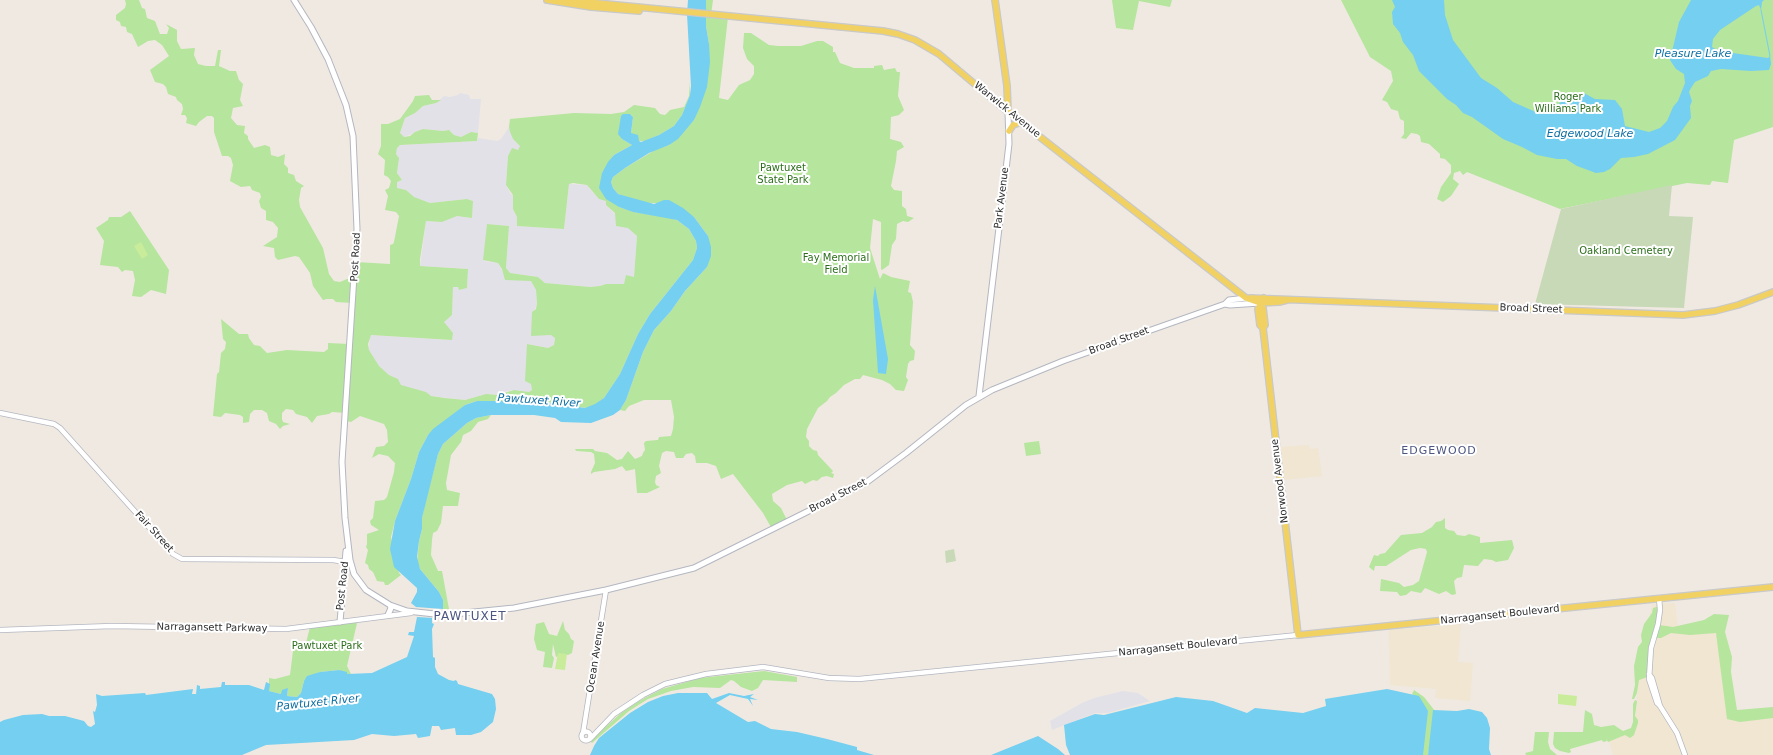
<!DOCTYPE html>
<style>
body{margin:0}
canvas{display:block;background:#efe9e1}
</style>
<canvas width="1773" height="755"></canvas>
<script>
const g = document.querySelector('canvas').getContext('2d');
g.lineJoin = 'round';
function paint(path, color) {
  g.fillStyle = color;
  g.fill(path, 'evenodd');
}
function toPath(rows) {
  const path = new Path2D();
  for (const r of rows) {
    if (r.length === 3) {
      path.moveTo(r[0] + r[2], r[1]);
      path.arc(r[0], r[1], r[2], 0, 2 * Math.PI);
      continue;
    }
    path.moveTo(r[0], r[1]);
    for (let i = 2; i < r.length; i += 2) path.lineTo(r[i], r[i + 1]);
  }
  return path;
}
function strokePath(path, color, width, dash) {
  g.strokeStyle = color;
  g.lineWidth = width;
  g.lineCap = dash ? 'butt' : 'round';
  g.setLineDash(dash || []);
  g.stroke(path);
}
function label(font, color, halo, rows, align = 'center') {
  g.font = font + ' "DejaVu Sans",sans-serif';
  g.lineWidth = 4;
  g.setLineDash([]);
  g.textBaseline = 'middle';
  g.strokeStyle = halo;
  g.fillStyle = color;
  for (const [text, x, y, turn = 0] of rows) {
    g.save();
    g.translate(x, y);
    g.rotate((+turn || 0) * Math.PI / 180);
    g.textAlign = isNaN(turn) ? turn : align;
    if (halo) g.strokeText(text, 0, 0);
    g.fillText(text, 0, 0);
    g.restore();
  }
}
const industrial = toPath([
 [460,93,469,95,470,99,481,99,478,133,471,132,461,137,454,135,449,130,443,131,423,129,404,137,400,134,405,118,408,115,415,113,423,106,436,103,444,96,450,97,458,95],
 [509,127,513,139,520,146,518,150,508,156,506,185,511,194,513,195,513,209,517,217,517,226,564,229,569,184,587,185,593,193,606,201,606,205,637,236,634,277,624,284,606,284,600,286,590,287,545,283,538,277,509,273,506,268,509,226,487,224,484,261,498,263,507,279,531,281,536,290,537,303,532,318,555,338,554,345,548,348,527,344,532,390,529,392,514,390,507,391,498,395,486,394,465,400,431,396,426,392,401,386,398,379,389,375,379,366,369,350,370,335,449,340,447,328,444,322,452,315,453,287,458,287,459,290,467,288,468,270,468,269,420,266,426,221,442,222,457,216,472,218,473,203,473,201,467,199,430,203,414,198,406,190,396,188,397,182,402,180,397,173,399,158,396,154,397,148,400,145,477,141,478,138,497,141,501,139],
 [1123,691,1138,693,1150,701,1108,713,1095,713,1052,730,1050,721,1082,703,1094,698]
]);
const education = toPath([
 [1309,445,1310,449,1318,448,1322,476,1285,480,1280,447],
 [1675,603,1678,628,1722,623,1735,712,1773,709,1773,755,1613,755,1606,731,1629,733,1635,724,1639,674,1652,604],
 [1461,624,1458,662,1473,663,1470,701,1435,698,1436,689,1390,685,1389,630]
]);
const green = toPath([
 [125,0,139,0,142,8,145,9,147,18,155,21,160,34,167,34,169,28,166,24,177,30,177,41,181,49,195,48,194,55,198,64,206,66,215,66,218,50,221,50,219,66,230,71,236,71,239,80,243,84,240,100,243,106,233,108,231,118,237,125,245,126,244,133,248,136,248,139,254,148,265,145,270,147,271,155,278,157,285,154,284,164,288,168,288,173,294,175,296,181,304,186,301,188,299,200,300,207,323,248,329,274,334,281,340,282,347,279,355,279,356,262,390,264,390,245,393,244,394,242,399,216,396,212,385,210,388,196,385,190,389,188,391,181,388,177,384,175,385,160,378,154,381,146,381,124,388,124,400,119,413,101,415,96,429,95,432,100,441,100,436,103,423,106,415,113,405,118,400,133,404,137,410,136,415,132,423,129,443,131,449,130,454,135,461,137,471,132,478,133,477,141,400,145,397,148,396,154,399,158,397,173,402,180,397,182,397,188,406,190,414,197,430,203,467,199,473,201,472,218,457,216,442,222,426,221,420,259,420,266,468,269,467,288,459,290,458,287,453,287,452,315,444,322,453,333,452,340,371,335,368,344,369,350,379,366,389,375,398,379,401,385,426,392,431,396,445,398,465,400,486,394,498,395,514,390,529,392,532,390,531,384,525,381,527,344,548,348,554,345,555,338,551,335,531,336,532,312,536,309,537,303,536,290,531,281,505,280,502,269,498,263,483,260,487,224,509,226,506,268,510,273,538,277,545,283,590,287,600,286,606,284,624,284,626,275,634,277,637,236,628,228,616,226,615,213,606,205,606,201,599,199,587,185,573,183,569,184,564,229,517,226,517,217,513,209,513,195,506,185,508,156,512,148,518,150,520,146,513,139,510,132,509,127,510,119,574,113,611,114,624,112,634,105,655,108,660,114,665,115,670,110,684,107,689,96,690,81,690,95,682,115,674,126,659,135,645,141,639,141,631,133,633,117,630,114,623,114,622,139,632,145,614,155,602,173,619,207,634,212,671,218,677,220,689,229,696,241,697,248,693,260,650,314,638,334,620,374,604,398,595,405,586,408,553,403,520,401,477,401,465,405,428,435,419,452,411,479,395,521,391,537,399,573,401,575,388,585,385,585,384,582,377,581,373,572,369,569,368,565,365,563,368,550,366,547,367,544,367,534,379,530,371,525,370,521,373,518,375,501,384,500,387,497,394,472,395,463,388,456,379,454,372,458,376,447,384,446,388,442,387,430,384,424,360,416,351,422,346,421,346,413,332,412,329,414,317,416,312,423,307,417,296,414,293,410,286,409,282,413,282,419,283,422,290,424,283,426,280,429,276,424,269,421,267,413,262,410,254,410,250,414,249,422,243,423,243,417,240,415,225,413,221,417,213,416,217,374,219,372,221,353,225,349,226,342,223,339,221,319,239,334,248,334,249,338,254,345,260,346,267,353,287,350,324,352,328,349,328,343,350,344,353,303,336,302,333,299,327,299,323,300,313,286,310,273,299,257,295,256,278,260,275,257,274,248,263,246,277,237,278,228,273,222,266,220,266,211,261,208,259,201,261,197,260,193,252,190,250,186,241,187,230,181,233,165,231,158,228,156,222,156,214,132,214,118,212,116,207,116,199,122,196,126,186,123,187,118,185,115,181,115,183,109,182,104,177,100,176,97,168,94,166,87,163,84,155,82,150,70,169,56,162,45,155,40,148,41,138,47,132,34,127,32,126,27,121,26,120,22,116,20,116,15,125,8,126,4],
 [706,0,713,0,711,15,728,17,719,98,728,100,739,85,750,80,754,74,754,66,747,59,743,48,744,33,751,33,769,45,778,46,801,46,817,41,823,41,833,47,833,52,835,52,840,63,854,68,874,68,874,66,882,65,884,70,895,68,897,72,900,72,898,96,904,110,899,115,891,117,890,139,901,142,904,147,897,151,896,161,891,186,894,190,902,191,902,206,906,209,907,216,914,218,908,222,903,221,897,224,896,239,892,245,889,265,882,270,881,269,881,222,873,219,870,248,880,279,883,273,891,277,910,281,908,292,911,293,913,302,910,345,915,351,914,360,910,361,908,364,906,377,908,380,904,391,896,390,890,384,882,380,863,375,860,379,855,379,844,385,836,393,830,397,827,401,818,408,807,429,806,437,809,441,809,446,813,450,817,451,818,455,833,471,831,473,834,474,833,478,827,476,822,477,817,481,813,480,805,484,802,481,787,485,772,494,773,501,781,508,788,522,772,529,763,513,733,474,721,479,716,466,707,463,696,463,695,456,692,453,686,454,683,458,676,458,674,452,666,451,662,453,659,466,661,473,656,476,655,482,656,485,660,487,647,493,637,493,635,469,626,471,622,466,615,469,594,472,591,474,591,472,595,463,594,454,591,452,576,451,575,449,593,449,595,451,607,453,617,460,622,459,628,451,635,459,642,456,643,453,645,450,644,443,646,441,658,440,659,437,671,436,673,429,674,417,671,400,644,400,629,406,625,411,620,410,626,400,643,352,654,330,671,311,685,291,707,267,708,236,694,217,660,203,646,203,618,194,613,188,611,182,613,177,625,168,655,150,669,145,694,120,709,44,706,26],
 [1112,0,1172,0,1170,7,1139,1,1133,30,1116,28],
 [1341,0,1773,0,1773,127,1734,140,1728,183,1712,181,1710,185,1687,183,1560,209,1467,172,1463,175,1460,171,1454,173,1453,179,1459,184,1451,196,1443,202,1437,199,1441,187,1451,173,1451,165,1445,159,1440,158,1440,154,1429,144,1421,142,1420,136,1417,134,1411,133,1406,139,1401,138,1404,134,1404,121,1400,119,1398,111,1391,109,1387,102,1382,100,1393,81,1391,71,1370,57],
 [130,211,169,270,166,294,151,290,141,297,132,296,135,280,133,271,125,270,122,272,118,267,100,265,104,241,96,228,108,220,109,217,121,217],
 [491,415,488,419,478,422,471,431,463,435,461,442,451,455,446,483,447,490,460,493,458,506,443,506,441,523,437,531,433,533,432,540,431,555,438,571,442,571,449,609,443,609,443,600,439,592,420,569,417,562,419,541,422,529,422,518,425,503,438,454,443,444,467,423,476,418],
 [1039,441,1041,454,1026,456,1024,443],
 [1445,518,1445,528,1448,530,1454,531,1457,535,1465,536,1469,534,1480,537,1480,543,1512,540,1514,548,1508,560,1496,562,1492,560,1484,559,1478,566,1464,565,1462,577,1457,578,1454,581,1456,594,1452,595,1446,591,1439,594,1425,588,1421,593,1411,591,1406,595,1400,596,1397,592,1380,591,1381,579,1399,583,1404,587,1413,585,1419,581,1427,552,1426,549,1420,548,1411,550,1386,566,1375,566,1374,571,1369,567,1374,555,1378,556,1380,554,1385,553,1401,535,1422,533,1432,527,1436,522,1441,521],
 [1660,606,1659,625,1673,627,1704,620,1714,614,1729,615,1725,632,1732,657,1731,672,1737,710,1773,707,1773,718,1740,722,1727,719,1716,633,1690,635,1671,633,1661,638,1654,638,1650,676,1639,680,1637,693,1634,699,1632,699,1635,685,1634,666,1638,647,1642,642,1641,635,1644,624,1652,613,1653,608],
 [358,619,347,666,351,674,346,674,339,670,320,672,304,681,301,693,297,697,287,696,288,688,281,694,269,691,269,678,275,679,290,675,293,651,298,647,305,647,310,627],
 [563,621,565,630,569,634,571,639,574,641,572,653,568,655,562,654,556,657,553,644,552,655,554,658,552,668,543,667,545,652,537,650,534,639,536,624,544,622,549,634,557,636],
 [764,671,797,677,797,682,763,680,758,688,752,691,741,687,734,681,731,680,720,688,693,687,671,691,648,699,629,711,592,743,590,741,621,713,639,701,662,689,700,678],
 [1414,690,1424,697,1435,711,1428,755,1421,755,1421,701,1412,694],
 [1635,700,1637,701,1635,716,1638,720,1638,723,1634,735,1630,738,1625,735,1608,742,1606,738,1607,741,1603,742,1602,740,1570,749,1571,752,1569,753,1560,751,1555,748,1553,744,1554,732,1583,732,1585,710,1592,714,1594,725,1601,727,1614,725,1623,731,1631,728,1633,722,1633,704],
 [1535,732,1549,732,1548,742,1550,749,1557,755,1526,755,1525,753,1533,751]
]);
const cemetery = toPath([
 [1672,185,1669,216,1693,217,1684,308,1535,304,1561,209],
 [954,549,956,561,946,563,945,551]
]);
const pitch = toPath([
 [141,242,148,255,142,259,134,246],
 [558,653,567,654,565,670,555,669],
 [1558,694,1577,696,1576,706,1558,704]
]);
const water = toPath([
 [688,0,706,0,706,26,709,44,710,62,707,87,700,107,694,120,678,139,669,145,649,153,625,168,613,177,611,182,613,188,618,194,654,204,664,200,669,200,683,208,694,217,708,236,711,247,711,256,707,267,685,291,671,311,654,330,643,352,626,400,620,410,613,415,591,423,561,422,555,418,534,415,491,415,476,418,467,423,443,444,438,454,422,518,422,529,419,541,417,557,420,569,439,592,443,600,443,609,436,609,432,618,432,623,434,624,432,629,433,657,435,658,435,667,438,674,449,680,454,681,455,680,457,681,458,684,492,694,495,699,496,709,493,722,481,732,471,735,456,735,455,728,441,730,439,726,432,726,430,736,418,738,416,734,394,736,372,734,354,740,266,745,242,755,0,755,0,722,4,720,23,715,42,714,49,716,65,716,84,721,88,726,91,727,95,724,93,711,95,712,97,705,96,694,102,696,145,693,146,695,193,689,192,694,196,694,197,685,200,686,200,689,221,687,222,682,225,682,225,685,249,685,264,690,266,682,270,684,269,691,281,694,282,690,288,688,287,696,297,697,301,693,304,681,307,676,320,672,339,670,347,672,347,674,372,673,407,657,414,636,408,635,409,632,414,632,417,617,416,607,411,603,417,592,417,588,394,567,390,549,395,521,411,479,419,452,428,435,433,429,465,405,477,401,520,401,553,403,585,408,595,404,604,398,620,374,638,334,650,314,693,260,697,248,696,241,689,229,677,220,633,212,619,207,606,199,599,188,602,173,608,162,614,155,632,145,622,139,618,134,621,116,623,114,630,114,633,117,631,133,638,135,639,141,641,142,659,135,674,126,682,115,690,95,691,86,687,14],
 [1392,0,1444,0,1445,15,1453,40,1481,78,1497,88,1513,102,1538,113,1544,113,1552,110,1571,93,1584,93,1595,99,1615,100,1622,109,1625,126,1649,132,1660,128,1667,121,1673,107,1678,101,1685,83,1684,74,1676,69,1670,60,1679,22,1691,0,1764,0,1762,2,1761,10,1759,5,1756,6,1720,30,1713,39,1712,47,1719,51,1768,58,1770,56,1771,64,1769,70,1751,71,1721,69,1711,71,1708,76,1695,82,1691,88,1689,92,1692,101,1690,106,1691,118,1675,140,1648,154,1634,157,1621,158,1610,169,1604,172,1596,173,1577,166,1566,159,1557,159,1537,155,1522,147,1503,139,1472,117,1463,113,1456,105,1447,99,1419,71,1413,55,1403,42,1400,33,1393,24,1392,12,1395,7],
 [875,286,888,359,886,374,878,373,873,300],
 [1387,689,1419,696,1428,711,1423,755,1070,755,1066,745,1064,725,1095,714,1104,715,1176,697,1213,701,1247,713,1255,708,1303,713,1326,706,1325,699],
 [678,693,707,693,712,699,729,693,744,696,754,694,750,697,758,700,750,699,753,706,748,699,730,695,716,703,748,722,755,721,771,729,797,732,827,739,857,747,857,750,874,755,590,755,594,746,599,738,630,713,648,702,663,696],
 [1433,710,1457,711,1469,709,1482,712,1487,718,1490,728,1489,749,1491,755,1428,755],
 [1038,736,1058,749,1065,755,991,755]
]);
const pier = toPath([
 [416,607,443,609,443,611,437,611,434,618,417,617]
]);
const stream = toPath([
 [1761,10,1770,56]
]);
const tertiary = toPath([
 [0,413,54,424,60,428,173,554,182,559,333,560,346,562],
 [1659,598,1660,610,1658,624,1651,648,1649,679,1657,703,1660,706,1677,733,1685,755],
 [0,630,112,626,286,629,411,613],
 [1649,674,1652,678,1660,706],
 [586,736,4.5],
 [583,733,606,590],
 [590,739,614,714,643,695,665,684,706,674,763,667,829,678,859,679,1298,635]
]);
const secondary = toPath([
 [294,0,311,27,328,59,346,105,353,136,357,229,342,462,345,518,350,560,354,574,366,590,390,605,407,611,444,615,514,608,606,590,694,568,867,482,906,453,966,405,992,390,1063,361,1225,304,1229,300,1246,298],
 [1225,304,1230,305,1260,303],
 [979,396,1009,144,1008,112],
 [388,615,391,608,390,605],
 [340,622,346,551]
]);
const primary = toPath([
 [547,0,591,7,639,11],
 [566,0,883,31,898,34,915,40,939,54,1008,112,1246,298,1260,303,1279,302,1287,300],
 [995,0,1007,86,1008,112],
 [1009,131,1013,125,1021,122],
 [1250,298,1683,315,1715,311,1738,305,1773,292],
 [1264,298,1258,309,1260,325,1263,328,1298,635,1773,587],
 [1260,306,1263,308,1265,325,1263,328]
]);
const parkNames = [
 ["Roger",1568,97],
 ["Williams Park",1568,109],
 ["Pawtuxet",783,168],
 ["State Park",783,180],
 ["Oakland Cemetery",1626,251],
 ["Fay Memorial",836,258],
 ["Field",836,270],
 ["Pawtuxet Park",327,646]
];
const streetNames = [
 ["Warwick Avenue",1007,110,39],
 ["Park Avenue",1002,198,-83],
 ["Post Road",356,257,-87],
 ["Broad Street",1531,309,2],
 ["Broad Street",1119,341,-20],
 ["Norwood Avenue",1280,481,-97],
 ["Broad Street",838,496,-27],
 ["Fair Street",154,532,48],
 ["Post Road",343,586,-84],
 ["Narragansett Boulevard",1500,615,-6],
 ["Narragansett Parkway",212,628,1],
 ["Narragansett Boulevard",1178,647,-6],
 ["Ocean Avenue",596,657,-81]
];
const waterNames = [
 ["Pleasure Lake",1693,54],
 ["Edgewood Lake",1590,134],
 ["Pawtuxet River",539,401,4],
 ["Pawtuxet River",318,703,-6]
];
const neighbourhoodNames = [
 ["EDGEWOOD",1439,451]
];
const quarterNames = [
 ["PAWTUXET",470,617]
];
paint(industrial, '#e3e1e8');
paint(education, '#f0e6d1');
paint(green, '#b6e59e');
paint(cemetery, '#c8d9b8');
paint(pitch, '#c9ec9a');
paint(water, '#75cff0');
paint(pier, '#efe9e1');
strokePath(stream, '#75cff0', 1);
strokePath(tertiary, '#b4b7c1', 6);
strokePath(secondary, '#b4b7c1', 7);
strokePath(primary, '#c9c9c9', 8);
strokePath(tertiary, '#fff', 4.5);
strokePath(secondary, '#fff', 5);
strokePath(primary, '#f2d163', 5.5);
label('10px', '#2c6e1b', '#fff', parkNames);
label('10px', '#2e2e2e', '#fff', streetNames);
label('italic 11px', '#0d6fa3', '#fff', waterNames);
g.letterSpacing = '1px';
label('11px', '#4d5680', '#fff', neighbourhoodNames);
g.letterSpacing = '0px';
g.letterSpacing = '1px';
label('12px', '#4d5680', '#fff', quarterNames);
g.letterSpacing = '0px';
</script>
